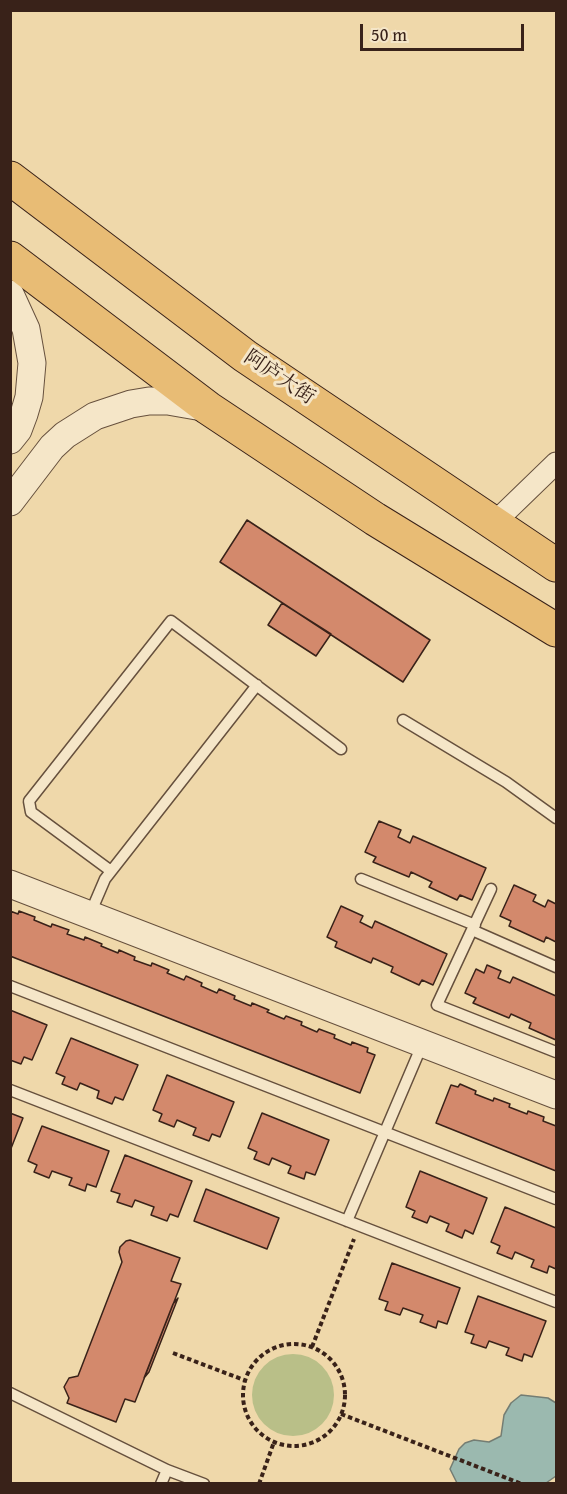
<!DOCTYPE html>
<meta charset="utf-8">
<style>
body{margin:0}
#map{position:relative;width:567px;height:1494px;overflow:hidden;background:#efd8aa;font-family:"Gentium Book Plus",serif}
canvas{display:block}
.frame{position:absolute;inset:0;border:12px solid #392219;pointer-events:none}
.scale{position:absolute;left:360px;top:24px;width:164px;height:27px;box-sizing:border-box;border:3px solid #392219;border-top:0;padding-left:8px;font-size:18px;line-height:21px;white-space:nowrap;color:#392219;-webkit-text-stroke:4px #f5e6c8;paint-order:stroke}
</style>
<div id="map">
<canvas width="567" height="1494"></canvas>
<div class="frame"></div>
<div class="scale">50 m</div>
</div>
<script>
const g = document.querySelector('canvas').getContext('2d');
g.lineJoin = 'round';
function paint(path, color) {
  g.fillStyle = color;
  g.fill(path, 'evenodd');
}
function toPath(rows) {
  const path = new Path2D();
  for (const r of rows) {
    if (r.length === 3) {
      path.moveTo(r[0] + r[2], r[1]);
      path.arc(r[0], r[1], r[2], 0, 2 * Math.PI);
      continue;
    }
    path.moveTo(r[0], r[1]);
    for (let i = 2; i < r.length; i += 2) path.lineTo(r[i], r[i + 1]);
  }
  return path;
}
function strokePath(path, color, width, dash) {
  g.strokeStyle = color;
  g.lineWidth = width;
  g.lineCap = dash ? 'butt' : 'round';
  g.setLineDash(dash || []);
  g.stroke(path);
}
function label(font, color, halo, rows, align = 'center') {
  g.font = font + ' "Gentium Book Plus","Noto Serif SC",serif';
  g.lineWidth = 6;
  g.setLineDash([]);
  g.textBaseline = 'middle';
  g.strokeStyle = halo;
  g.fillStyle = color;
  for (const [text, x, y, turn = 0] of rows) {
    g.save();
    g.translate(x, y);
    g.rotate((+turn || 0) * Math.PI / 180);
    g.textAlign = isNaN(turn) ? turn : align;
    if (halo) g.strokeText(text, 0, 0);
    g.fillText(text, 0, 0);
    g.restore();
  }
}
const green = toPath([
 [293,1395,41]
]);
const water = toPath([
 [521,1395,548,1398,556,1403,556,1476,546,1483,457,1483,450,1469,459,1449,465,1443,474,1440,489,1442,501,1436,504,1415,511,1403,521,1395]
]);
const building = toPath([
 [247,520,430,640,403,682,220,562,247,520],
 [282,603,331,634,316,656,268,625,282,603],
 [379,821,401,830,398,837,410,843,413,836,486,868,472,900,460,895,457,900,429,887,432,882,411,872,409,877,373,862,376,857,365,852,379,821],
 [514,885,536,895,533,901,545,907,548,900,556,904,556,942,546,937,544,942,509,926,511,921,500,916,514,885],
 [341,906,363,916,360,922,372,928,375,921,447,954,433,985,422,980,419,985,391,972,393,967,373,958,371,963,335,947,337,942,327,937,341,906],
 [10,911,18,914,19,911,35,917,34,920,51,927,52,924,69,930,67,934,84,940,85,937,102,944,101,946,118,953,119,950,135,957,134,960,151,966,152,963,169,970,167,973,184,980,186,976,202,983,201,986,217,993,219,989,235,996,234,999,251,1006,252,1003,269,1010,267,1012,284,1019,286,1016,302,1022,301,1025,317,1032,319,1029,335,1035,334,1038,351,1045,352,1042,368,1048,367,1052,375,1055,360,1093,10,956,10,911],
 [487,965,501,971,498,978,510,983,513,977,556,996,556,1040,529,1028,531,1023,511,1014,509,1018,473,1003,476,998,465,993,476,969,484,973,487,965],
 [10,1010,47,1025,32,1060,24,1057,21,1064,10,1060,10,1010],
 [71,1038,138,1065,123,1100,115,1097,112,1104,97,1098,99,1091,80,1083,77,1090,62,1084,65,1077,56,1073,71,1038],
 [167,1075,234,1102,220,1137,212,1134,209,1141,193,1135,196,1128,177,1120,174,1127,159,1121,162,1114,153,1110,167,1075],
 [460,1084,476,1091,475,1094,493,1101,494,1098,510,1104,509,1107,527,1114,528,1111,544,1117,543,1121,556,1126,556,1171,436,1123,451,1085,458,1087,460,1084],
 [10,1113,23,1118,10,1151,10,1113],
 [262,1113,329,1140,315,1175,306,1172,304,1179,288,1173,291,1166,272,1158,269,1165,254,1159,257,1152,248,1148,262,1113],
 [42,1126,109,1151,96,1187,87,1184,85,1191,69,1185,72,1178,52,1171,49,1178,34,1172,37,1165,28,1161,42,1126],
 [125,1155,192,1181,178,1217,170,1214,167,1221,151,1215,154,1207,135,1200,132,1207,117,1202,120,1194,111,1191,125,1155],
 [420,1171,487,1198,473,1234,465,1230,462,1238,446,1231,449,1224,430,1216,427,1223,412,1217,415,1211,406,1207,420,1171],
 [206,1189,279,1218,267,1249,194,1221,206,1189],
 [505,1207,556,1228,556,1269,549,1266,547,1273,531,1267,534,1260,515,1252,512,1259,497,1253,500,1246,491,1242,505,1207],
 [130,1240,180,1258,171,1281,181,1284,135,1402,125,1399,116,1422,67,1403,69,1398,64,1387,69,1378,78,1376,122,1262,119,1252,120,1247,126,1241,130,1240],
 [392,1263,460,1288,447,1324,438,1321,436,1328,420,1322,423,1315,403,1308,400,1315,385,1310,388,1302,379,1299,392,1263],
 [478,1296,546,1321,532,1357,524,1354,522,1361,506,1355,509,1348,489,1341,486,1348,471,1343,474,1335,465,1332,478,1296],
 [178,1298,149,1372,144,1378,173,1304,178,1298]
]);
const path = toPath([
 [294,1395,51],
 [312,1347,354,1239],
 [173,1353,244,1380],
 [341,1414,522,1484],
 [259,1484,274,1442]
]);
const service = toPath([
 [403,720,506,782,556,818],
 [111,871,31,812,29,801,171,621,341,749],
 [361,879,475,925],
 [491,889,437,1005,556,1052],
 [90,914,105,879,257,685],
 [472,930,556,967],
 [10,986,556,1199],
 [10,1090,556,1302],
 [347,1221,422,1045],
 [10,1393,167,1470,204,1484],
 [161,1484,167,1470]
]);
const minor = toPath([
 [494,523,556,463]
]);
const tertiary = toPath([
 [10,294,26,329,32,363,29,397,24,414,18,430,10,440],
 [10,502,52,447,65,435,95,416,131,404,149,401,168,401,208,408],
 [10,884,556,1095]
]);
const trunk = toPath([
 [10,178,245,356,556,565],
 [10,258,208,408,375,519,556,630]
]);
const streetNames = [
 ["阿庐大街",279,378,34]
];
paint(green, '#b9bf88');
paint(water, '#9bb9af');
strokePath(water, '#747d73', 1.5);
paint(building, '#d3896c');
strokePath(building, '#392219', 1.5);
strokePath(service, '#66503d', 13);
strokePath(minor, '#66503d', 23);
strokePath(tertiary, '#66503d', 29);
strokePath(trunk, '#392219', 35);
strokePath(path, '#392219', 4, [4.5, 3]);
strokePath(service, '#f5e6c8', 10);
strokePath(minor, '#f5e6c8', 21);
strokePath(tertiary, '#f5e6c8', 27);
strokePath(trunk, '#e8bc75', 33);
label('20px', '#392219', '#f5e6c8', streetNames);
</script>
